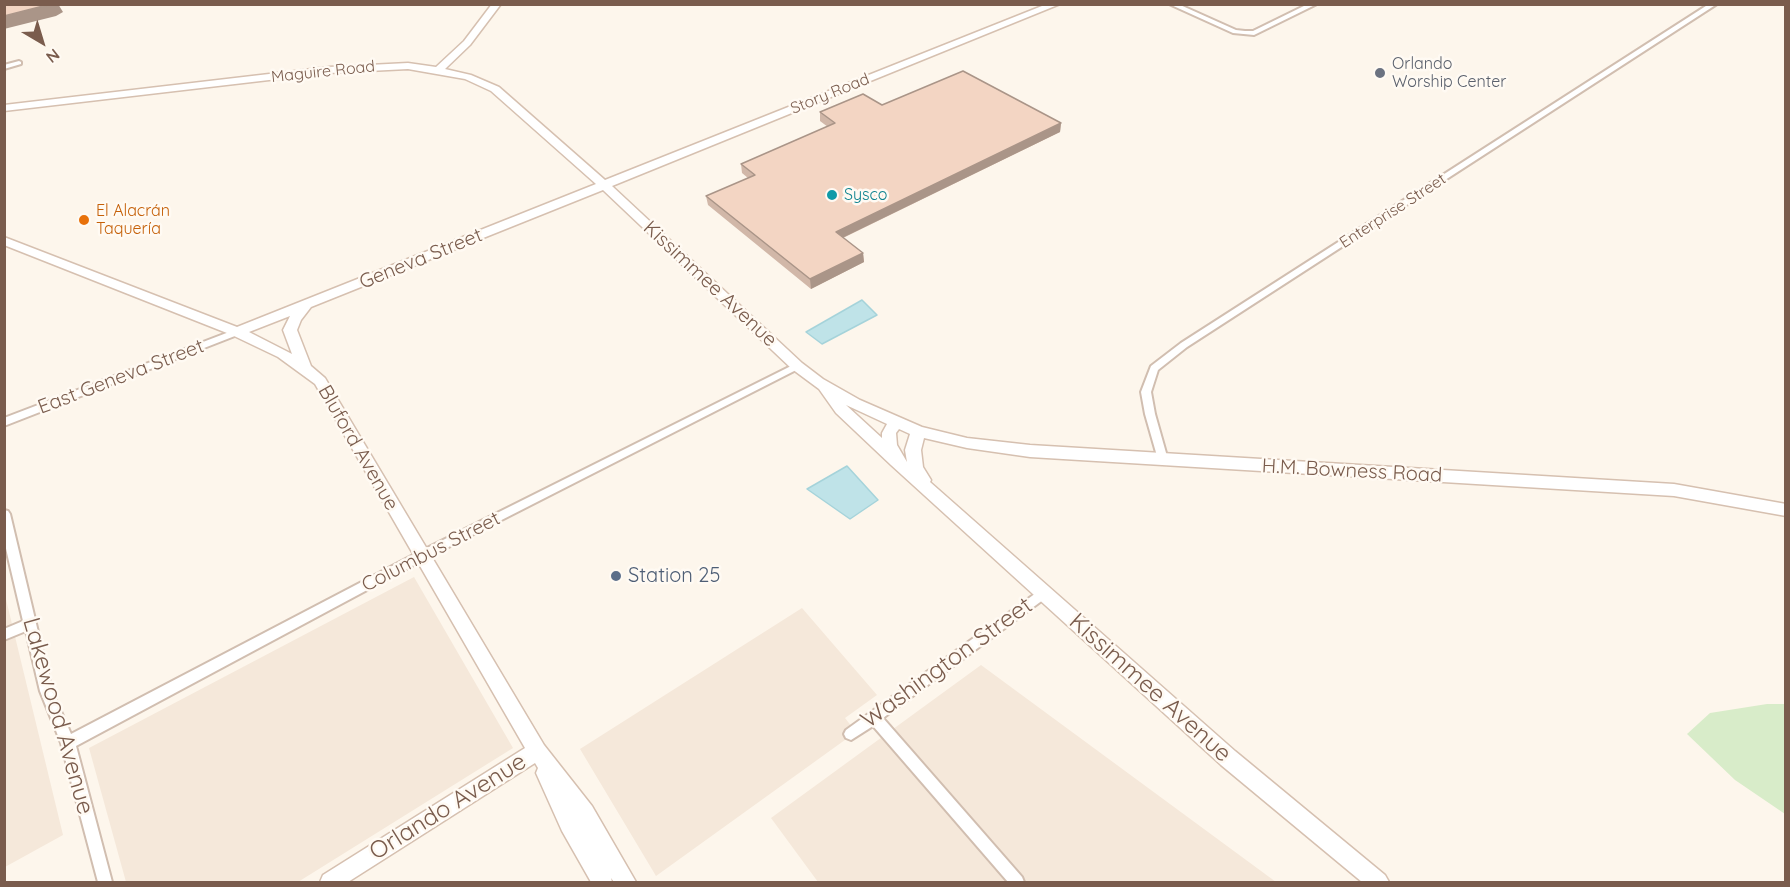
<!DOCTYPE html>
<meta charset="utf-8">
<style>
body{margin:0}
#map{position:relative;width:1790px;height:887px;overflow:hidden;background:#fdf6ec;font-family:Quicksand,sans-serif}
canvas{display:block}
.frame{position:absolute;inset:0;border:6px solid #7a5c4d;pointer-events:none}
.north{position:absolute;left:12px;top:12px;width:60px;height:60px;-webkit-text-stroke:4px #fffaf3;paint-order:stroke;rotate:142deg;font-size:16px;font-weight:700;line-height:24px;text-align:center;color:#7a5c4d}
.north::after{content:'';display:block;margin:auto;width:21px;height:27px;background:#7a5c4d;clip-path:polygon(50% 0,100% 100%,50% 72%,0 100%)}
</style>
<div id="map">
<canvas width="1790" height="887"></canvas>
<div class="frame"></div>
<div class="north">N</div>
</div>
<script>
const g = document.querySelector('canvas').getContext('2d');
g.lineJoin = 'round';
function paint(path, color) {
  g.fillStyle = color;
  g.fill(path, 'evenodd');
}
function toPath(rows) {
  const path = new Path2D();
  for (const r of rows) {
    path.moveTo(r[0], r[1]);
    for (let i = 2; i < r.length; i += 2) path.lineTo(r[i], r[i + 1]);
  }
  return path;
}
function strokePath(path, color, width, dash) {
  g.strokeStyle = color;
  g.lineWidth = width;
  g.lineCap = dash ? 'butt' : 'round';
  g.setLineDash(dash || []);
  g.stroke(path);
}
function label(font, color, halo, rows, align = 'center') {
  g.font = font + ' Quicksand,sans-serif';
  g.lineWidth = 5;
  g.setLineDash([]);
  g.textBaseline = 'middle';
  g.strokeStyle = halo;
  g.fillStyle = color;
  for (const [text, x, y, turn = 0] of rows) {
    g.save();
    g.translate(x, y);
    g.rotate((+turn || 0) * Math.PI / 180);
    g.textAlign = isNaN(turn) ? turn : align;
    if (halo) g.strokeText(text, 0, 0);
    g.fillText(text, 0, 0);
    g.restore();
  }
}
const residential = toPath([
 [414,577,513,748,298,882,126,882,89,748],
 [4,591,63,835,5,867,4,867],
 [802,608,877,695,845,718,856,732,656,876,580,749],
 [981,665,1276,882,818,882,771,818]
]);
const green = toPath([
 [1767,704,1785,704,1785,814,1735,780,1687,734,1710,713]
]);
const water = toPath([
 [862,300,877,315,822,344,806,332,862,300],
 [847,466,878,500,850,519,807,489,847,466]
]);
const street = toPath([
 [1169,4,1178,4,1236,30,1245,31,1253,31,1308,4,1317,4,1254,35,1233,33,1169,4],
 [1709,4,1717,4,1187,347,1158,370,1151,392,1155,414,1168,460,1167,463,1163,464,1159,463,1145,414,1141,392,1151,366,1181,343,1709,4],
 [19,61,21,62,21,64,4,69,4,65,19,61],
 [237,329,242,332,240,334,4,426,4,418,237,329],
 [797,363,802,366,800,368,425,559,76,746,112,882,98,882,61,743,40,691,26,631,4,640,4,629,23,621,4,540,4,510,8,511,10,514,52,691,71,734,417,553,797,363],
 [1043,588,1047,589,1049,593,1047,597,883,718,1022,877,1024,882,1008,882,873,726,851,740,846,738,844,734,846,730,1043,588]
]);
const secondary = toPath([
 [492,4,501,4,470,45,445,69,471,75,499,87,605,180,1047,4,1060,4,612,186,802,363,823,379,860,400,922,427,967,438,1030,445,1674,484,1786,504,1786,516,1674,496,1030,457,967,448,924,438,921,450,923,467,931,480,930,482,1235,751,1385,875,1389,882,1362,882,1221,765,891,465,836,413,819,389,792,369,603,190,311,307,301,320,297,330,311,366,325,378,544,745,592,806,636,882,614,882,611,878,612,882,591,882,562,831,536,773,538,768,535,763,348,882,320,882,323,875,525,748,315,384,278,357,232,335,4,245,4,237,237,327,596,184,491,91,465,79,408,69,329,73,4,111,4,105,329,67,408,63,436,67,464,41,492,4],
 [290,316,283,330,292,354,249,332,290,316],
 [846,405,887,424,882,433,882,438,846,405],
 [899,429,910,434,905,450,907,462,897,445,896,433,899,429]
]);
const wall = toPath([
 [882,105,1061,123,1060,132,843,238,863,253,864,262,811,289,708,205,706,196,748,178,742,173,741,164,828,127,820,121,820,112]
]);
const shadedWall = toPath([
 [51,4,58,4,63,12,56,16,4,29,4,16],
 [1061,123,1060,132,836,241,836,232],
 [863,253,864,262,811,289,810,279]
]);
const building = toPath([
 [4,4,51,4,4,16,4,4],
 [963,71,1061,123,836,232,863,253,810,279,706,196,755,175,741,164,835,123,820,112,863,94,882,105,963,71]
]);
const markers = [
 [1380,73,6,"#6b7280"],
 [832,195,6,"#0f9aa8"],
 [84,220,6,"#e8710a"],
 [616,576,6,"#5c6f8a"]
];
const farWorshipnames = [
 ["Orlando",1392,64],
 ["Worship Center",1392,82]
];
const farStreetnames = [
 ["Maguire Road",323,72,-6],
 ["Story Road",830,94,-22],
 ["Enterprise Street",1393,211,-33]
];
const farCulturenames = [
 ["Sysco",844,195]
];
const farFoodnames = [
 ["El Alacrán",96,211],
 ["Taquería",96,229]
];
const streetNames = [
 ["Geneva Street",421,259,-22],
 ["Kissimmee Avenue",710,284,43],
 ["East Geneva Street",121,377,-21],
 ["Bluford Avenue",358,448,60],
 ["H.M. Bowness Road",1352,471,3],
 ["Columbus Street",431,552,-27]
];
const serviceNames = [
 ["Station 25",628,576]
];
const nearStreetnames = [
 ["Washington Street",947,663,-36],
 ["Kissimmee Avenue",1150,688,42],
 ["Lakewood Avenue",58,716,74],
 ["Orlando Avenue",448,807,-32]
];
paint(residential, '#f5e8da');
paint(green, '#d8ecc9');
paint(water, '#bfe3e8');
strokePath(water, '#a5d3da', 1.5);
strokePath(street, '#d1beb0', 4);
strokePath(secondary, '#d6c0b0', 3);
paint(street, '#fff');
paint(secondary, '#fff');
paint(wall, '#d1b7a8');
paint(shadedWall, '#aa9588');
paint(building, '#f3d5c3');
strokePath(building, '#aa9588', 1.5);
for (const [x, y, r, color] of markers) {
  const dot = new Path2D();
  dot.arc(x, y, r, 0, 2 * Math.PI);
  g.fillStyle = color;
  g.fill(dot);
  strokePath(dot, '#fffaf3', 2);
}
label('16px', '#5b616d', '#fffaf3', farWorshipnames, 'left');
label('16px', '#7a5c4d', '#fffaf3', farStreetnames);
label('16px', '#0d838f', '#fffaf3', farCulturenames, 'left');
label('16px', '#c56008', '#fffaf3', farFoodnames, 'left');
label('20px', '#7a5c4d', '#fffaf3', streetNames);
label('20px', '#4e5e75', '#fffaf3', serviceNames, 'left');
label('24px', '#7a5c4d', '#fffaf3', nearStreetnames);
</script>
